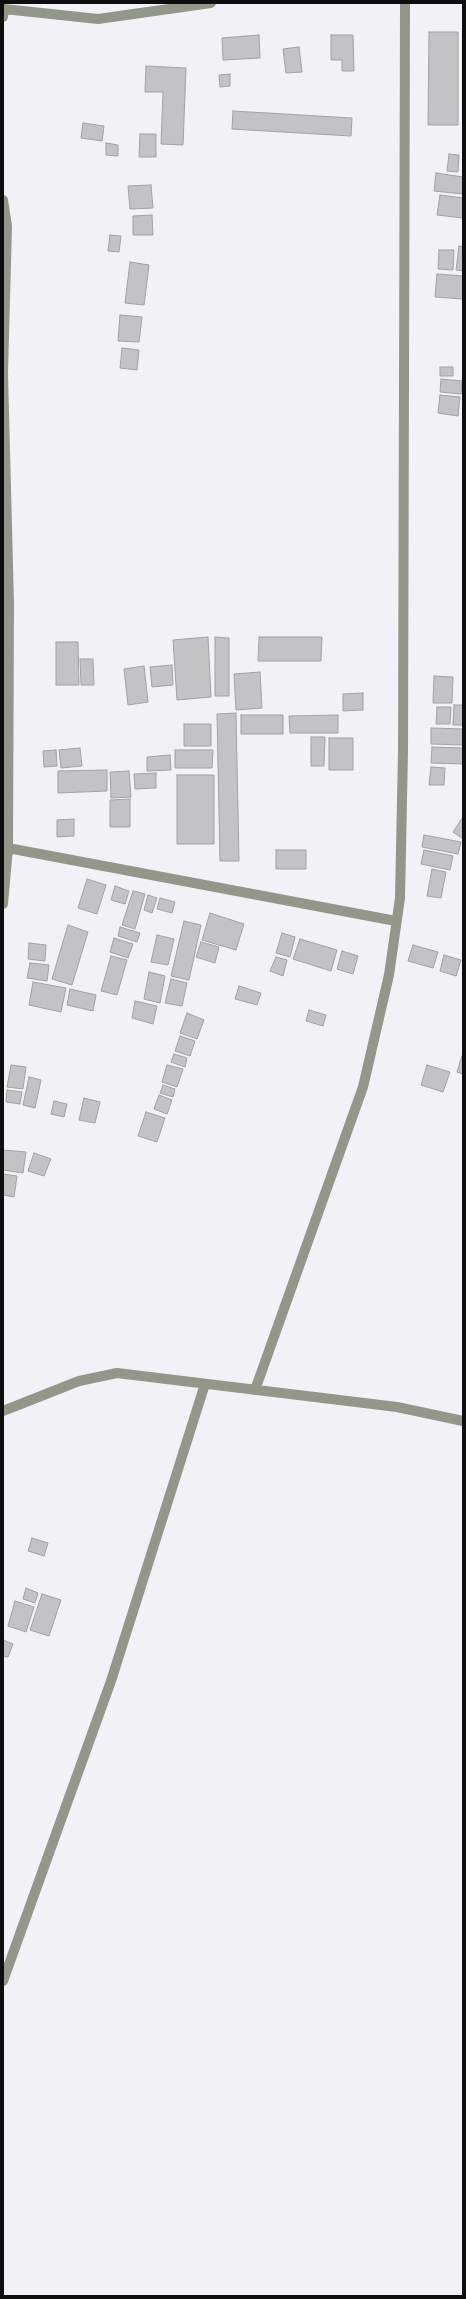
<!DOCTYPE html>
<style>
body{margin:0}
#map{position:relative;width:466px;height:2299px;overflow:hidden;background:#f0f2f7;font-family:Raleway,sans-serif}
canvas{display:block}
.frame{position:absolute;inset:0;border:4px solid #0e0e10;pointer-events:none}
</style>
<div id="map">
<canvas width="466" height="2299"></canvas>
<div class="frame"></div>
</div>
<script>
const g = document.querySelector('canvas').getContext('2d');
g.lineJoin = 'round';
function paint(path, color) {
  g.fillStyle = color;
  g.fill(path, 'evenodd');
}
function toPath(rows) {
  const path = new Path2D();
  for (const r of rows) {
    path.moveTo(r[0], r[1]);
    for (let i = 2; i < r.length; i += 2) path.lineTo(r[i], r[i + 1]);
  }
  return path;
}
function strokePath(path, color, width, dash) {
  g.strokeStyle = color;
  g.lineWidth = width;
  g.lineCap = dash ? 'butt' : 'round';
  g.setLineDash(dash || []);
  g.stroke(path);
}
const building = toPath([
 [429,32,458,32,458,125,428,125,429,32],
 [259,35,260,58,223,60,222,38,259,35],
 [331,35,353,35,354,71,342,71,342,60,331,60,331,35],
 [299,47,302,72,286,73,283,49,299,47],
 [146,66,186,68,183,145,161,144,163,92,145,92,146,66],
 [230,74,230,86,220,87,219,75,230,74],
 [233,111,352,118,351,136,232,129,233,111],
 [83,123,104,126,102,141,81,138,83,123],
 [140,134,156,134,156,157,139,157,140,134],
 [106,143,118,145,118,156,106,155,106,143],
 [449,154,459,155,458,172,447,171,449,154],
 [436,173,463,177,463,194,434,191,436,173],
 [151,185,153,208,130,209,128,186,151,185],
 [440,195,463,198,463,218,437,215,440,195],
 [152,215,153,235,133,235,133,216,152,215],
 [110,235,121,236,119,252,108,251,110,235],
 [459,246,463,247,463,271,456,270,459,246],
 [439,250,454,250,453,270,438,269,439,250],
 [130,262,149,265,144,305,125,303,130,262],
 [437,274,463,276,463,299,435,297,437,274],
 [120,315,142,317,139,342,118,341,120,315],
 [122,348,139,350,137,370,120,368,122,348],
 [440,367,453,367,453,376,440,376,440,367],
 [441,379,462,381,461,394,440,392,441,379],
 [440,395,460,397,458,416,438,413,440,395],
 [208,637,211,697,177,700,173,640,208,637],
 [215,637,229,638,229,696,215,696,215,637],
 [259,637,322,637,321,661,258,661,259,637],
 [56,642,78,642,79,685,56,685,56,642],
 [80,659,93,659,94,685,81,685,80,659],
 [172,665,173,685,152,687,150,667,172,665],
 [144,666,148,702,128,705,124,669,144,666],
 [260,672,262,708,236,710,234,674,260,672],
 [434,676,453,677,452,703,433,703,434,676],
 [363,693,363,710,343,711,343,694,363,693],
 [454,705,463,705,463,725,453,725,454,705],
 [437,707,451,707,450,724,436,724,437,707],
 [236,713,239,861,220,861,217,714,236,713],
 [241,715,283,715,283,734,241,734,241,715],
 [338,715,338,733,290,733,289,716,338,715],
 [184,724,211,724,211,746,184,746,184,724],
 [431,728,463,729,463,745,431,744,431,728],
 [311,737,325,737,324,766,311,766,311,737],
 [329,738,353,738,353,770,329,770,329,738],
 [432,747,463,748,463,764,431,763,432,747],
 [80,748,82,766,61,768,59,750,80,748],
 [56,750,57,766,44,767,43,751,56,750],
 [175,750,213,750,212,768,175,768,175,750],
 [170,755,171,770,147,771,147,757,170,755],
 [431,767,445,768,444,785,429,785,431,767],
 [107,770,107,791,58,793,58,771,107,770],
 [129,771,131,797,111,798,110,772,129,771],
 [156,773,156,788,135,789,134,774,156,773],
 [177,775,214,775,214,844,177,844,177,775],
 [130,799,130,827,110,827,110,800,130,799],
 [463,817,463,839,453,832,463,817],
 [74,819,74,836,57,837,57,820,74,819],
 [424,835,461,842,458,854,422,847,424,835],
 [276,850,306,850,306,869,276,869,276,850],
 [424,850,453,856,450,870,421,864,424,850],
 [432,869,446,872,441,898,427,896,432,869],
 [87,879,106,885,97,914,78,908,87,879],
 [115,886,129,891,125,904,111,900,115,886],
 [133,891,145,894,135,929,122,925,133,891],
 [148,895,157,898,152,913,144,910,148,895],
 [160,898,175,902,172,913,157,909,160,898],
 [210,913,244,924,236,950,202,940,210,913],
 [184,921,201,925,189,980,171,976,184,921],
 [68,925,88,932,72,985,52,979,68,925],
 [120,927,140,933,137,942,118,936,120,927],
 [282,933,295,937,290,957,276,953,282,933],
 [157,935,174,939,168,965,151,962,157,935],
 [114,938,133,944,128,958,110,952,114,938],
 [300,939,337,950,331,971,293,959,300,939],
 [201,942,219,947,215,963,196,957,201,942],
 [29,943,46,945,45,961,28,959,29,943],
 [413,945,438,952,433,968,408,961,413,945],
 [342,951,358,956,353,974,337,969,342,951],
 [444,955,461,960,456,976,440,971,444,955],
 [111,956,127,960,117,995,101,991,111,956],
 [276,957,287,960,283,976,270,971,276,957],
 [30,963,49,965,47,981,27,978,30,963],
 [149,972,165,976,160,1003,144,999,149,972],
 [171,979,187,983,182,1006,165,1003,171,979],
 [33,982,66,988,61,1012,29,1005,33,982],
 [239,986,261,993,257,1005,235,999,239,986],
 [70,989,96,995,93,1011,67,1005,70,989],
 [135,1001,157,1006,153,1024,132,1018,135,1001],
 [309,1010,326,1015,323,1026,306,1021,309,1010],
 [187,1013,204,1020,197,1039,180,1033,187,1013],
 [180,1036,195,1041,190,1056,175,1051,180,1036],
 [174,1054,187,1058,185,1067,171,1062,174,1054],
 [462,1056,463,1056,463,1074,457,1072,462,1056],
 [11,1065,26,1067,23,1089,7,1087,11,1065],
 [167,1065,183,1069,177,1087,162,1082,167,1065],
 [427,1065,450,1072,443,1092,421,1085,427,1065],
 [29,1077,41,1080,35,1108,23,1105,29,1077],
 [163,1085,175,1089,173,1097,160,1093,163,1085],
 [7,1090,22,1092,20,1104,6,1102,7,1090],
 [159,1095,172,1100,167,1114,154,1109,159,1095],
 [84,1098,100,1102,95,1123,79,1120,84,1098],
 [54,1101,67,1104,64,1117,51,1114,54,1101],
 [146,1112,165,1118,157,1142,138,1136,146,1112],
 [3,1150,26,1152,23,1173,3,1170,3,1150],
 [34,1153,51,1159,44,1176,28,1171,34,1153],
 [3,1174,17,1176,14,1197,3,1195,3,1174],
 [32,1538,48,1543,44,1556,28,1551,32,1538],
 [26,1588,38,1593,35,1603,23,1599,26,1588],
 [42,1594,61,1600,49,1636,30,1630,42,1594],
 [15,1601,34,1607,26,1632,8,1626,15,1601],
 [3,1640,13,1644,8,1657,3,1656,3,1640]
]);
const minor = toPath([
 [3,17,4,9,98,19,211,3],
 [3,200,7,226,3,373,9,604,8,848,3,904],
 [3,850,8,848,396,921],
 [255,1390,363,1087,389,975,400,898,403,752,405,3],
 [3,1411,79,1381,117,1373,397,1407,463,1421],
 [3,1981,111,1681,205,1384]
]);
paint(building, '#c2c2c7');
strokePath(building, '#a1a1a6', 1);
strokePath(minor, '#91988a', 10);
</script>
